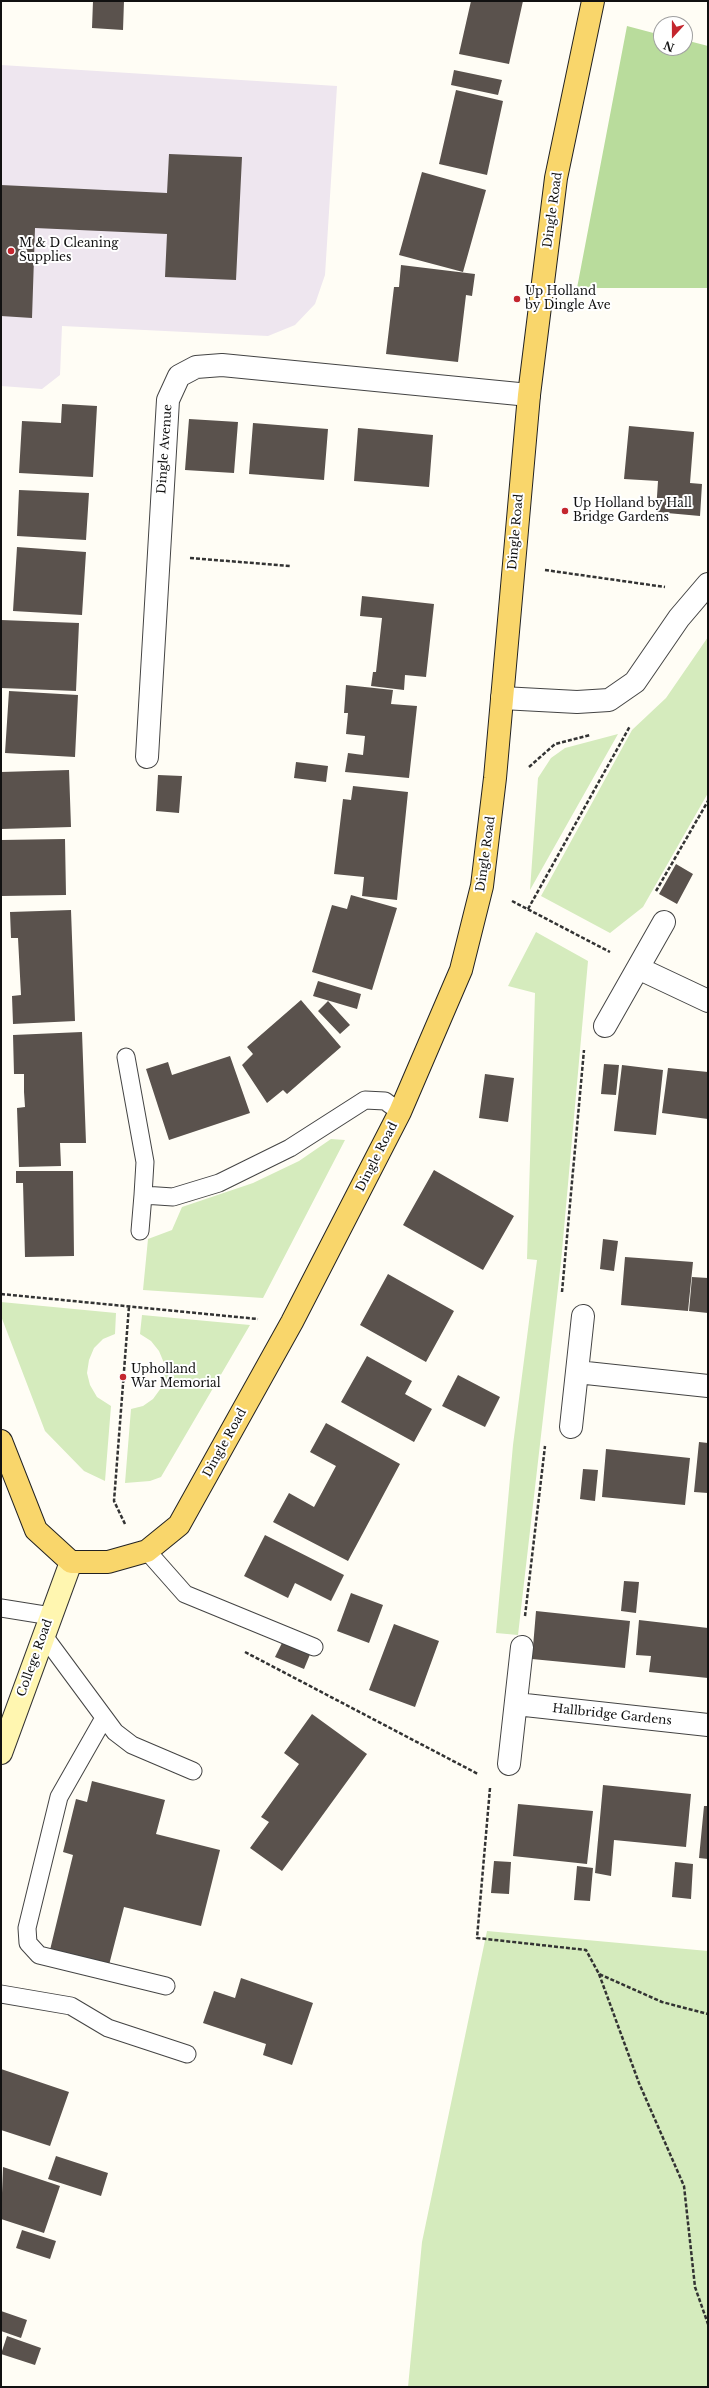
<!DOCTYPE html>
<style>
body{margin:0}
#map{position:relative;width:709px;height:2388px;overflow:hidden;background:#fffdf5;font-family:"Libre Baskerville",serif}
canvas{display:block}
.frame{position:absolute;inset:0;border:2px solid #111;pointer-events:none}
.north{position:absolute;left:653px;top:16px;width:40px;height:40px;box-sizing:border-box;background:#fff;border:1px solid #a0a0a0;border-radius:50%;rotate:201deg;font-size:11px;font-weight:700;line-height:16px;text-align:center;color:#111}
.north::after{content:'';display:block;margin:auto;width:14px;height:18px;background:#c4262e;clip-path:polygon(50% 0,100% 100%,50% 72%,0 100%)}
</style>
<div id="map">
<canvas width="709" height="2388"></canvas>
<div class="frame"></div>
<div class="north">N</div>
</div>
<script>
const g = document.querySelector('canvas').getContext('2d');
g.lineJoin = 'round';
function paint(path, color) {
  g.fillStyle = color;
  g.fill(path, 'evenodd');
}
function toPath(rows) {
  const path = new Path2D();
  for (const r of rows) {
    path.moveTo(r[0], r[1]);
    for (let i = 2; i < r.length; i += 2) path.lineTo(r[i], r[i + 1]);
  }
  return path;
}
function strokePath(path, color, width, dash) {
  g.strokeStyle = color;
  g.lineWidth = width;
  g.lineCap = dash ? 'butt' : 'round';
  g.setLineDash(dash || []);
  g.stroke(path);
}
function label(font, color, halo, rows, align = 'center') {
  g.font = font + ' "Libre Baskerville",serif';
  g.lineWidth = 4;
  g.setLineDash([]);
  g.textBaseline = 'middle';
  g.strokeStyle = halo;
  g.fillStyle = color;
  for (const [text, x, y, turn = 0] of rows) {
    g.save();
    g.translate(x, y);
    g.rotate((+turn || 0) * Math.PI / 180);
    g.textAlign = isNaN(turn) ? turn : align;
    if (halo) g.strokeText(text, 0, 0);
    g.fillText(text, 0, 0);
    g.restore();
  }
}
const industrial = toPath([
 [1,65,337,86,325,275,315,304,295,325,268,336,62,326,60,375,42,389,1,386]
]);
const green = toPath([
 [708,637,708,793,643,907,610,933,541,896,632,730,666,698],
 [618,734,530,890,538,778,551,758,565,748],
 [536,932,588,961,561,1262,518,1635,496,1633,513,1445,537,1260,527,1259,535,993,508,986],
 [331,1139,345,1140,263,1298,143,1290,148,1239,172,1230,182,1207,253,1183,299,1161],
 [1,1302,116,1313,115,1334,103,1339,94,1348,89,1360,87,1373,90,1385,97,1397,111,1406,105,1481,84,1471,45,1431,1,1316],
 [142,1315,250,1325,161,1477,150,1481,125,1483,131,1409,143,1406,153,1399,161,1388,164,1375,164,1363,159,1351,151,1341,140,1334],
 [487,1931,708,1951,708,2387,408,2387,422,2242]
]);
const forest = toPath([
 [627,26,661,35,661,48,685,48,685,40,708,46,708,288,577,288]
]);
const building = toPath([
 [93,1,124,1,123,30,92,28],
 [471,1,523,1,509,64,459,54],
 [454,70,502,80,498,95,451,85],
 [456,90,503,101,487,175,439,164],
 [169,154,242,157,236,280,165,277,167,234,35,228,32,318,1,316,1,185,167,193],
 [422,172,486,190,463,272,399,255],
 [401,265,475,274,472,296,466,295,458,362,386,354,394,287,399,287],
 [62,404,97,406,93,477,19,473,22,421,61,423],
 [189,419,238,422,234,473,185,470],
 [253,423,328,429,324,480,249,474],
 [629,426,694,432,690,483,702,484,700,516,656,512,658,481,624,479],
 [358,428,433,435,429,487,354,481],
 [19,490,89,493,86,540,17,536],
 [17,547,86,552,82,615,13,611],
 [362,596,434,604,426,677,405,675,404,690,371,686,373,672,376,672,382,618,360,616],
 [1,620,79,623,76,691,1,688],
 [346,685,393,690,391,704,417,706,409,778,345,772,348,753,363,755,365,736,346,734,348,713,344,713],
 [9,691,78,695,75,757,5,753],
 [296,762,328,766,326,782,294,778],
 [69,770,71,827,1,829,1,772],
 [158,775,182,776,179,813,156,811],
 [353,786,408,792,397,900,362,896,364,877,334,874,343,799,351,800],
 [65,839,66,895,2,896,1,840],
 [676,864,693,874,677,904,659,894],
 [351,895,397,908,372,990,312,972,332,905,347,909],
 [71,910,75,1021,13,1024,12,996,21,995,18,938,11,938,10,912],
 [318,981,361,994,357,1009,313,996],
 [301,1000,341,1047,287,1094,283,1090,267,1103,242,1065,253,1054,247,1047],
 [328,1001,350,1025,340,1034,318,1011],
 [82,1032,86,1143,60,1143,61,1166,19,1167,17,1108,25,1107,24,1092,24,1074,14,1074,13,1035],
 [230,1056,250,1113,169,1140,146,1069,168,1062,172,1075],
 [604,1064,619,1065,616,1095,601,1094],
 [622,1065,663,1070,656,1135,614,1131],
 [668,1068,708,1072,708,1119,662,1113],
 [485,1074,514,1078,508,1122,479,1118],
 [434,1170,514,1216,483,1270,403,1225],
 [16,1171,73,1171,74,1256,25,1257,23,1183,16,1183],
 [603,1239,618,1241,614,1271,600,1269],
 [625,1257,693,1262,688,1311,621,1305],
 [388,1274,454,1311,426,1362,360,1325],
 [692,1277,708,1278,708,1313,689,1311],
 [367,1356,412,1381,405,1394,432,1409,414,1442,341,1402],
 [458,1375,500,1397,485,1427,442,1406],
 [326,1423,400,1464,348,1561,273,1522,289,1493,314,1507,336,1466,310,1452],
 [699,1442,708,1443,708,1493,694,1492],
 [606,1449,690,1458,685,1505,602,1497],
 [583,1469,598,1470,595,1501,580,1499],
 [265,1535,344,1575,331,1601,295,1583,288,1598,244,1576],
 [624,1581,639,1582,636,1613,621,1611],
 [351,1593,383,1605,369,1643,337,1631],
 [536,1611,630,1621,625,1668,532,1659],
 [639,1620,708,1628,708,1678,649,1672,651,1656,636,1655],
 [394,1624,439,1641,415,1707,369,1690],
 [283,1641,311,1652,304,1669,275,1657],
 [312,1714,367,1754,282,1871,250,1848,269,1822,261,1817,299,1764,284,1753],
 [92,1781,165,1800,156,1834,220,1850,201,1926,124,1907,109,1965,50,1950,73,1855,63,1852,76,1799,87,1802],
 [603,1785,691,1794,686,1847,614,1840,611,1876,595,1873],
 [518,1804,593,1811,587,1864,513,1856],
 [704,1806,708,1806,708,1859,699,1858],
 [494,1861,511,1862,509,1894,491,1893],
 [675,1862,693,1864,691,1899,672,1897],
 [577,1866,593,1868,590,1901,574,1900],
 [241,1978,313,2003,292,2065,263,2055,266,2044,203,2023,214,1991,235,1998],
 [1,2069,69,2092,50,2146,1,2130],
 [56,2156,108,2173,101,2196,48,2179],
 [3,2167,60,2186,44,2233,1,2219],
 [22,2230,56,2241,50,2259,16,2248],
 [1,2311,27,2320,21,2338,1,2331],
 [7,2336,41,2348,35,2365,1,2354]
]);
const path = toPath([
 [190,558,290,566],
 [545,570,665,587],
 [529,767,555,744,590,735],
 [656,891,708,801],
 [512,901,610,952],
 [528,909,630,726],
 [562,1292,584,1050],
 [1,1294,258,1319],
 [125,1524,114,1501,129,1306],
 [525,1616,545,1446],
 [245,1652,478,1774],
 [490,1788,477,1938,586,1950,599,1974,662,2002,708,2014],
 [599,1974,639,2083,684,2186,695,2287,708,2324]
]);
const lane = toPath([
 [126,1057,145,1162,143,1195,173,1197,219,1183,290,1148,365,1100,385,1101,400,1112],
 [140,1231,143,1195],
 [147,1551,185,1594,314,1647],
 [1,1608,51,1616],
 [44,1636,115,1732,132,1745,193,1771],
 [104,1718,59,1797,27,1928,28,1943,39,1955,166,1986],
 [1,1994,71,2006,108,2028,187,2054]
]);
const street = toPath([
 [502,698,577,702,609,700,635,682,679,618,708,584],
 [147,757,168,400,179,376,196,367,222,365,529,395],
 [638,968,708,1001],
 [605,1026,664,922],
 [577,1372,708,1386],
 [571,1427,583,1316],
 [516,1704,708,1725],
 [509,1764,522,1647]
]);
const secondary = toPath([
 [1,1753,71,1562]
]);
const primary = toPath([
 [1,1441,36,1530,71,1562,108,1562,147,1551,179,1525,292,1322,400,1112,461,970,482,886,495,778,529,395,556,178,593,1]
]);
const markers = [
 [11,251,4,"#c4262e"],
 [517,299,4,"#c4262e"],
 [565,511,4,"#c4262e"],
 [123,1377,4,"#c4262e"]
];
const streetNames = [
 ["Dingle Road",553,210,-82],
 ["Dingle Avenue",165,449,-86],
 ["Dingle Road",516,532,-85],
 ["Dingle Road",486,854,-82],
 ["Dingle Road",377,1157,-63],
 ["Dingle Road",225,1443,-61],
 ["College Road",35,1658,-70],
 ["Hallbridge Gardens",612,1715,6]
];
const poiNames = [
 ["M & D Cleaning",19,244],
 ["Supplies",19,258],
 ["Up Holland",525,292],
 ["by Dingle Ave",525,306],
 ["Up Holland by Hall",573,504],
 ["Bridge Gardens",573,518],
 ["Upholland",131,1370],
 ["War Memorial",131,1384]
];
paint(industrial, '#eee6ef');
paint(green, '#d5ebbd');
paint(forest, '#b9dc9c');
paint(building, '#5a524d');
strokePath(lane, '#444', 19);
strokePath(street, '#444', 24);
strokePath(secondary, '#333', 24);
strokePath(primary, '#222', 24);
strokePath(path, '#333', 2.5, [4, 2]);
strokePath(lane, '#fff', 17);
strokePath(street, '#fff', 22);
strokePath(secondary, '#fff6b0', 22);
strokePath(primary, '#f9d66b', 22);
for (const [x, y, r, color] of markers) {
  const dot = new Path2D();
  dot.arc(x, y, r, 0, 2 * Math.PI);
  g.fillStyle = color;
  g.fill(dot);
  strokePath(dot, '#fff', 1.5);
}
label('12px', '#111', '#fff', streetNames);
label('12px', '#111', '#fff', poiNames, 'left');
</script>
